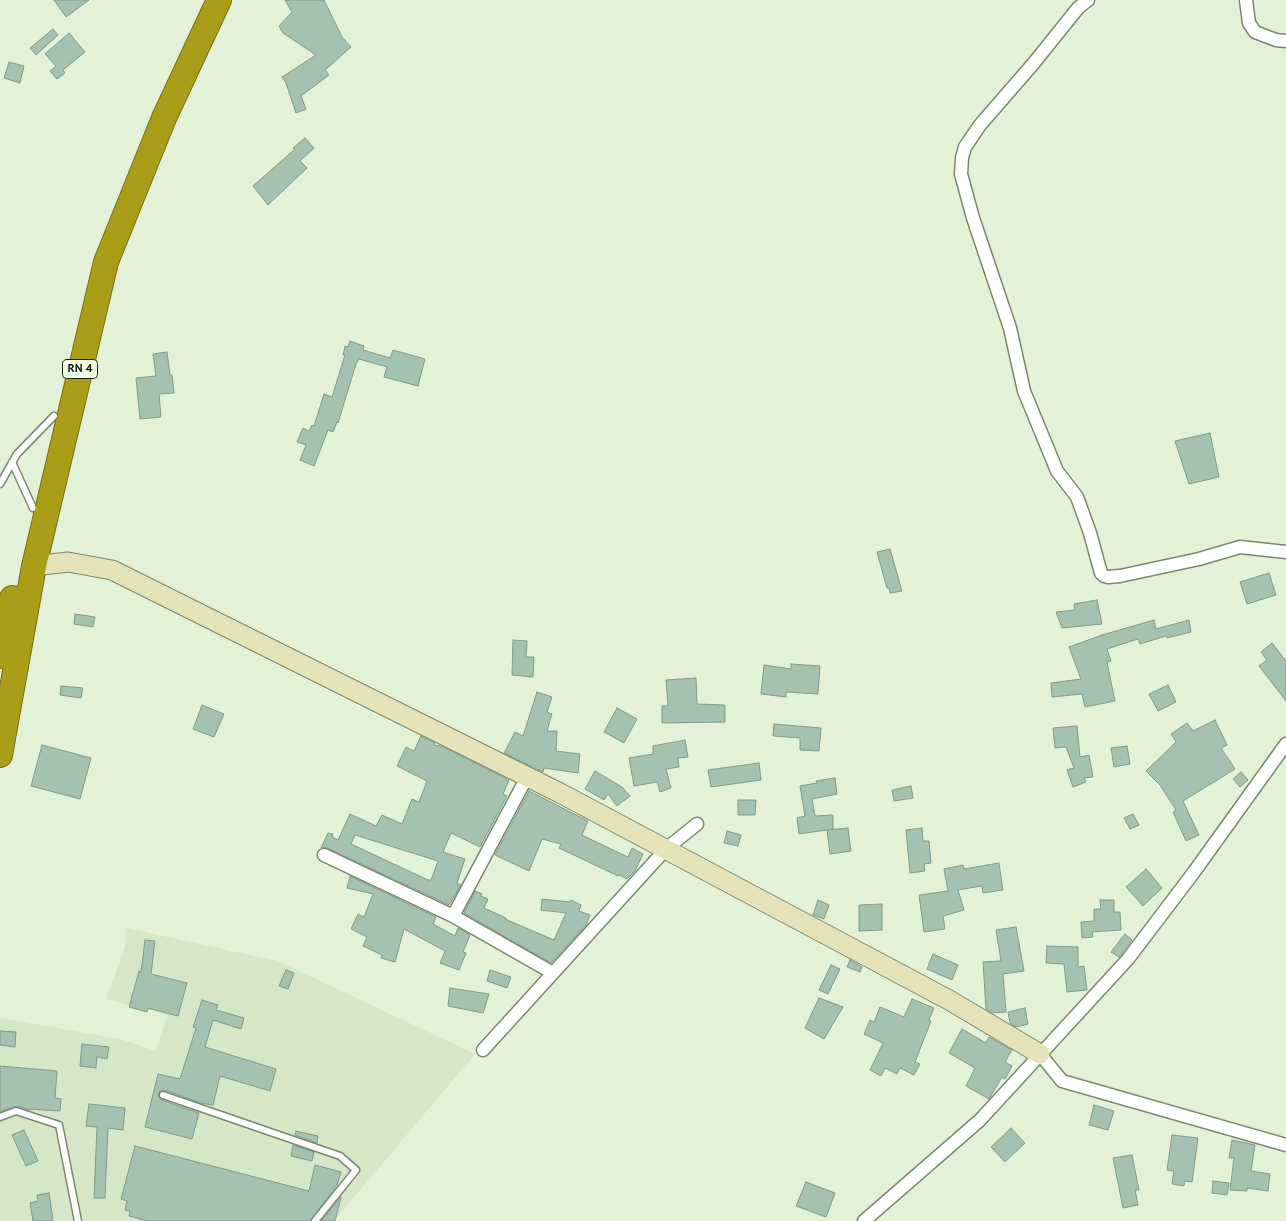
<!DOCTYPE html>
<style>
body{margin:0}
canvas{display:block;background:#e3f2d7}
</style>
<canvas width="1286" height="1221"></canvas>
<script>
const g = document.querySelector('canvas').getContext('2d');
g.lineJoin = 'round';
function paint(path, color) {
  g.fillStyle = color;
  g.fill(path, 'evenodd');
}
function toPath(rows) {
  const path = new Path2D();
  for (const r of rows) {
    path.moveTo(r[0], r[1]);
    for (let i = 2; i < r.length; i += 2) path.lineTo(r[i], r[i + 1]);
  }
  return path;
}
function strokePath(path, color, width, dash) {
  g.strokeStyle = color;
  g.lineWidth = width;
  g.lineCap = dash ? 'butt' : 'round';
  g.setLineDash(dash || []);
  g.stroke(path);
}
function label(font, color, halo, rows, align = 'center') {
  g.font = font + ' "PT Sans",sans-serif';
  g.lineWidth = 4;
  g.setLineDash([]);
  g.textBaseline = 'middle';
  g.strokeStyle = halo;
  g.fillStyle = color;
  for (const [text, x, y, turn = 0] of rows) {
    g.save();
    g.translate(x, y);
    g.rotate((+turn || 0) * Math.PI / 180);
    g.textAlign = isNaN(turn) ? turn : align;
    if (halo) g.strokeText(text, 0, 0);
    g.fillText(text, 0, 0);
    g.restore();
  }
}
const built = toPath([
 [126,928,278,961,475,1054,334,1221,0,1221,0,1018,120,1039,156,1051,167,1015,106,999,125,947]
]);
const building = toPath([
 [54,0,89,0,66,17,54,0],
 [285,0,324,0,342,37,351,47,325,70,329,75,301,96,306,109,296,113,286,83,282,77,316,55,283,33,279,26,292,12,285,0],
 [53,29,58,35,36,55,30,48,53,29],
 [69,33,85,52,63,70,65,73,57,79,50,71,56,66,45,54,69,33],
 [9,62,24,66,20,83,4,78,9,62],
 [305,138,314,148,300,161,307,168,268,205,253,186,295,149,293,148,305,138],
 [350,341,364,346,363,350,390,358,393,350,425,359,418,386,384,377,387,367,359,359,356,364,338,423,337,422,333,432,328,430,314,466,300,460,306,445,297,442,303,428,309,431,312,425,314,426,324,394,332,397,345,355,343,355,345,346,348,347,350,341],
 [167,352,170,375,172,375,174,393,159,394,161,417,140,419,136,378,156,376,153,354,167,352],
 [1210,433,1219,477,1189,484,1175,441,1210,433],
 [890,549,902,591,890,593,889,588,887,588,877,552,890,549],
 [1269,573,1276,595,1247,604,1240,582,1269,573],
 [1097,600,1102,624,1062,628,1056,612,1075,610,1074,604,1097,600],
 [75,614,95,617,93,627,74,624,75,614],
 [1154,620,1156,629,1189,620,1191,632,1167,638,1166,636,1140,644,1138,639,1107,649,1111,661,1107,662,1115,701,1085,707,1082,694,1052,697,1051,683,1081,679,1069,647,1102,635,1154,620],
 [513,640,527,641,526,657,534,657,533,677,512,675,513,640],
 [1272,643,1286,661,1286,701,1259,666,1267,660,1261,652,1272,643],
 [791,664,820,666,818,694,786,692,786,697,761,694,764,665,791,669,791,664],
 [696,678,697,704,725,705,725,722,662,723,662,706,668,706,666,680,696,678],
 [1168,685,1176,702,1158,711,1149,694,1168,685],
 [61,686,83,688,81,698,60,695,61,686],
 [537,692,552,697,547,712,552,714,547,731,557,731,556,751,580,754,578,773,544,768,543,772,504,753,515,732,523,736,537,692],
 [202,705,224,714,214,737,193,729,202,705],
 [617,708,637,719,624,743,604,732,617,708],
 [1215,720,1227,745,1221,748,1235,769,1183,801,1199,835,1186,841,1173,812,1176,810,1160,785,1146,771,1176,742,1171,734,1187,723,1193,731,1215,720],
 [774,724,821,728,819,751,800,750,800,738,773,736,774,724],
 [1077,726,1080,757,1089,755,1093,777,1084,778,1086,782,1073,787,1067,770,1074,768,1066,747,1055,748,1053,728,1077,726],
 [421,736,435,743,434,745,441,746,509,780,503,794,507,796,480,847,451,833,443,852,465,859,457,883,461,885,449,905,327,848,321,848,328,833,333,834,332,837,338,840,350,814,376,826,382,815,402,824,412,799,419,802,427,781,397,766,406,747,414,751,421,736],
 [355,835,438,861,431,880,428,880,351,844,355,835],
 [685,740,688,757,678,758,679,767,666,769,671,788,660,792,657,782,634,786,629,758,653,754,653,746,685,740],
 [42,745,91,758,80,799,31,786,42,745],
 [1127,746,1130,764,1114,767,1111,748,1127,746],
 [759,763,761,780,711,787,708,770,759,763],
 [595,771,622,787,630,796,617,806,608,794,604,800,585,789,595,771],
 [1241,772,1248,780,1240,787,1233,779,1241,772],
 [835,778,837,794,812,799,815,816,833,815,833,829,799,834,797,818,805,816,800,786,817,783,816,781,835,778],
 [911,786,913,798,894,801,892,790,911,786],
 [529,791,588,821,582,835,590,839,628,857,632,848,643,854,635,871,627,879,619,875,618,876,559,848,561,844,542,839,529,871,495,855,529,791],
 [738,800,756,800,755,815,738,815,738,800],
 [1133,814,1139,825,1130,829,1124,818,1133,814],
 [848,828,851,851,830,854,827,830,848,828],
 [922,828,923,841,929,841,931,863,924,864,925,871,910,873,906,830,922,828],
 [727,831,741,835,738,846,724,843,727,831],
 [999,863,1003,890,983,893,982,886,958,890,964,910,943,916,945,929,924,932,919,895,948,891,944,869,963,865,964,869,999,863],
 [1146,869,1162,888,1143,906,1126,887,1146,869],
 [350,876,436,917,433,924,455,936,458,928,470,935,463,952,466,953,459,970,440,963,445,951,404,929,395,962,381,958,382,955,363,946,367,937,351,929,358,914,364,917,373,894,347,888,350,876],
 [475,891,482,894,481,896,488,899,484,908,506,918,505,919,554,940,566,913,541,910,542,899,570,902,571,900,581,905,579,911,590,915,586,925,551,963,464,913,475,891],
 [818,900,829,905,824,919,813,915,818,900],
 [1100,900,1114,900,1114,912,1120,912,1121,930,1092,932,1093,937,1082,938,1081,922,1094,921,1094,909,1101,909,1100,900],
 [882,904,882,930,859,931,859,905,882,904],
 [1016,927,1024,971,1003,974,1006,1012,992,1013,986,1009,983,962,1001,961,996,930,1016,927],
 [1125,934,1132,940,1119,957,1111,952,1125,934],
 [145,940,155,941,151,974,187,983,178,1016,148,1008,147,1012,129,1007,139,971,141,972,145,940],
 [1047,946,1078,947,1078,967,1084,966,1087,990,1067,992,1064,964,1046,963,1047,946],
 [933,954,958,965,952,980,927,969,933,954],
 [850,960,862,967,860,972,847,967,850,960],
 [831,965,840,969,828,994,819,990,831,965],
 [286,970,294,973,288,989,279,986,286,970],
 [490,970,511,977,507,988,487,981,490,970],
 [450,988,489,994,483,1013,448,1006,450,988],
 [819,998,843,1007,824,1039,805,1028,819,998],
 [912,999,934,1008,929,1020,931,1021,915,1062,920,1064,914,1075,900,1068,897,1074,885,1068,881,1076,870,1070,883,1043,864,1034,870,1020,874,1022,880,1007,904,1017,912,999],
 [202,1000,218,1005,216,1010,244,1018,241,1029,213,1020,205,1047,276,1069,270,1091,220,1076,213,1105,201,1103,165,1090,160,1091,158,1095,161,1100,199,1113,192,1139,145,1127,158,1074,180,1079,196,1028,193,1027,202,1000],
 [1025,1008,1028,1024,1016,1027,1010,1023,1008,1012,1025,1008],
 [962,1029,986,1043,989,1037,1012,1050,1005,1062,1012,1066,1005,1079,1002,1077,989,1099,966,1086,975,1068,949,1053,962,1029],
 [0,1031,16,1032,15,1047,0,1045,0,1031],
 [82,1044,109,1047,107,1059,97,1057,96,1068,80,1066,82,1044],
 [0,1066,57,1071,55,1098,61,1099,60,1111,29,1109,29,1110,17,1106,0,1112,0,1066],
 [89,1104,125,1108,123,1130,108,1128,105,1198,94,1198,97,1127,86,1126,89,1104],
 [1094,1105,1114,1111,1108,1130,1089,1125,1094,1105],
 [1011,1128,1025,1143,1005,1162,991,1147,1011,1128],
 [24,1130,38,1161,26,1166,12,1135,24,1130],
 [296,1131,318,1136,317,1143,295,1135,296,1131],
 [1172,1135,1198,1138,1192,1182,1185,1181,1184,1186,1172,1184,1174,1171,1167,1170,1172,1135],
 [1232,1140,1255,1145,1251,1171,1270,1174,1268,1191,1247,1188,1247,1191,1230,1190,1234,1158,1229,1158,1232,1140],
 [293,1145,314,1152,312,1161,291,1156,293,1145],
 [135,1146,309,1191,315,1165,341,1172,337,1185,310,1221,147,1221,129,1216,130,1211,125,1210,127,1201,121,1199,135,1146],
 [1132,1155,1139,1190,1135,1190,1138,1205,1123,1208,1113,1158,1132,1155],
 [1213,1181,1229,1183,1227,1195,1212,1193,1213,1181],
 [806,1182,835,1193,826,1217,796,1206,806,1182],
 [49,1193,53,1221,33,1221,30,1203,38,1201,37,1195,49,1193],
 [341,1197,335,1221,321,1221,341,1197]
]);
const lane = toPath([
 [12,462,33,508],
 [0,484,17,454,54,416],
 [163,1095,340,1156,356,1170,315,1221],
 [0,1117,16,1111,59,1125,78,1221]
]);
const street = toPath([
 [1088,0,1078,8,1033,64,980,125,965,147,962,158,961,174,973,218,1010,328,1024,391,1057,471,1077,497,1090,533,1101,573,1104,576,1108,577,1120,576,1199,559,1240,547,1286,552],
 [1246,0,1249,23,1255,32,1276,40,1286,41],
 [324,855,453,916,553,973],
 [453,916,527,777],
 [483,1050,666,849,697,824],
 [1040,1054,1062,1081,1286,1145],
 [864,1221,980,1120,1128,959,1194,872,1286,744]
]);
const secondary = toPath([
 [34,566,68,562,112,570,560,793,949,1000,1040,1054]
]);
const highway = toPath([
 [0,656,12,598],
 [0,755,34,566,106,262,164,118,219,0]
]);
const shields = [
 [80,369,35]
];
const shieldNames = [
 ["RN 4",80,369]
];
paint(built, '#d5e7c6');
paint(building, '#a5c1af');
strokePath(building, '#7f9b8a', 1);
strokePath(lane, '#7b8870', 9);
strokePath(street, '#7b8870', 15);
strokePath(secondary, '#7b8870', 21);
strokePath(highway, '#777117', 26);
strokePath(lane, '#fff', 6);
strokePath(street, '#fff', 12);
strokePath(secondary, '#e6e2ba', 19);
strokePath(highway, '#aa9e19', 24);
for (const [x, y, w] of shields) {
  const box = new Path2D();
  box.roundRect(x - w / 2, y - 9.5, w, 19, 4);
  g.fillStyle = '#f0ffe4';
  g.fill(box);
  strokePath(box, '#181e14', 1);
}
label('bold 12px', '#181e14', null, shieldNames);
</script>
